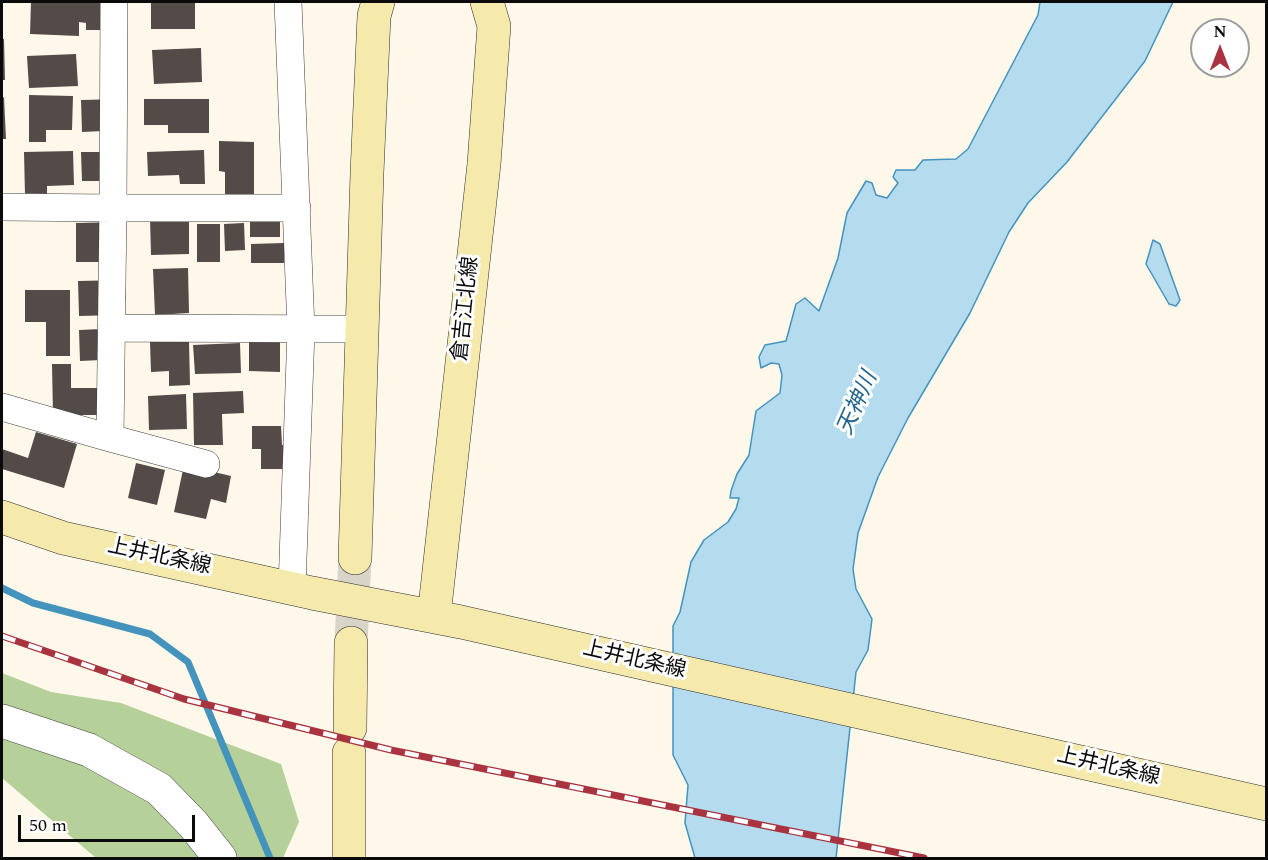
<!DOCTYPE html>
<meta charset="utf-8">
<style>
body{margin:0}
#map{position:relative;width:1268px;height:860px;overflow:hidden;background:#fdf8ea;font-family:Spectral,serif}
canvas{display:block}
.frame{position:absolute;inset:0;border:3px solid #0a0a0a;pointer-events:none}
.north{position:absolute;left:1190px;top:18px;width:60px;height:60px;box-sizing:border-box;background:#fff;border:2px solid #9d9d9d;border-radius:50%;rotate:0deg;font-size:16px;font-weight:700;line-height:24px;text-align:center;color:#0a0a0a}
.north::after{content:'';display:block;margin:auto;width:21px;height:27px;background:#a9333f;clip-path:polygon(50% 0,100% 100%,50% 72%,0 100%)}
.scale{position:absolute;left:18px;top:815px;width:177px;height:27px;box-sizing:border-box;border:3px solid #0a0a0a;border-top:0;padding-left:8px;font-size:18px;line-height:21px;white-space:nowrap;color:#0a0a0a;-webkit-text-stroke:4px #fff;paint-order:stroke}
</style>
<div id="map">
<canvas width="1268" height="860"></canvas>
<div class="frame"></div>
<div class="north">N</div>
<div class="scale">50 m</div>
</div>
<script>
const g = document.querySelector('canvas').getContext('2d');
g.lineJoin = 'round';
function paint(path, color) {
  g.fillStyle = color;
  g.fill(path, 'evenodd');
}
function toPath(rows) {
  const path = new Path2D();
  for (const r of rows) {
    path.moveTo(r[0], r[1]);
    for (let i = 2; i < r.length; i += 2) path.lineTo(r[i], r[i + 1]);
  }
  return path;
}
function strokePath(path, color, width, dash) {
  g.strokeStyle = color;
  g.lineWidth = width;
  g.lineCap = dash ? 'butt' : 'round';
  g.setLineDash(dash || []);
  g.stroke(path);
}
function label(font, color, halo, rows, align = 'center') {
  g.font = font + ' Spectral,"Noto Sans JP",serif';
  g.lineWidth = 6;
  g.setLineDash([]);
  g.textBaseline = 'middle';
  g.strokeStyle = halo;
  g.fillStyle = color;
  for (const [text, x, y, turn = 0] of rows) {
    g.save();
    g.translate(x, y);
    g.rotate((+turn || 0) * Math.PI / 180);
    g.textAlign = isNaN(turn) ? turn : align;
    if (halo) g.strokeText(text, 0, 0);
    g.fillText(text, 0, 0);
    g.restore();
  }
}
const forest = toPath([
 [2,673,51,692,121,703,281,764,299,822,283,858,96,858,2,778]
]);
const water = toPath([
 [1040,2,1173,2,1145,61,1067,162,1028,203,1009,232,970,313,908,418,878,477,858,533,853,569,856,589,872,619,868,650,856,672,836,858,695,858,685,823,688,785,673,755,673,626,680,612,691,562,704,540,728,522,736,509,739,498,730,498,731,491,737,474,749,455,756,411,780,393,782,375,779,364,771,363,761,368,759,357,765,345,786,341,796,304,805,298,819,311,838,258,847,213,866,181,872,183,876,195,887,198,898,183,893,177,896,170,915,170,923,160,956,159,968,149,1038,15,1040,2],
 [1153,240,1160,244,1180,300,1176,306,1169,304,1146,264,1153,240]
]);
const stream = toPath([
 [2,588,33,603,150,634,188,662,270,858]
]);
const building = toPath([
 [31,2,100,2,100,30,86,30,86,23,79,22,79,36,30,34],
 [151,2,195,2,195,29,151,29],
 [2,39,4,39,5,80,2,80],
 [201,48,202,82,154,84,152,50],
 [76,54,78,86,29,88,27,56],
 [29,95,73,96,72,130,46,130,46,142,29,142],
 [4,97,6,139,2,139,2,98],
 [124,99,124,130,82,132,81,100],
 [144,99,209,99,209,133,168,133,168,125,144,125],
 [126,138,127,161,113,162,113,181,82,181,81,152,111,152],
 [219,141,254,142,254,194,225,194,225,172,219,171],
 [204,150,205,184,180,184,179,175,148,176,147,152],
 [73,151,74,185,47,186,47,195,25,195,24,152],
 [280,215,280,237,250,237,250,216],
 [150,217,189,217,189,254,151,255],
 [119,222,119,262,76,262,76,223],
 [244,223,245,250,225,251,224,224],
 [197,224,220,224,220,262,197,262],
 [284,243,284,263,251,263,251,244],
 [188,268,189,313,155,315,153,269],
 [125,280,126,300,118,300,118,315,79,316,78,281],
 [25,290,70,290,70,356,46,356,46,322,25,322],
 [122,328,123,359,80,361,79,330],
 [249,340,280,340,280,372,249,371],
 [189,341,190,385,169,386,169,371,151,372,150,342],
 [240,343,241,373,195,374,193,345],
 [52,364,71,364,71,388,117,388,117,415,53,415],
 [243,391,244,413,222,414,223,445,194,445,193,393],
 [186,394,187,429,149,430,148,396],
 [252,426,281,426,282,445,288,445,288,469,261,469,261,449,252,449],
 [36,432,77,444,64,488,2,469,2,449,28,458],
 [136,463,165,470,157,505,128,498],
 [184,465,231,476,226,503,211,499,206,519,174,512]
]);
const secondaryTunnel = toPath([
 [351,643,355,558]
]);
const minor = toPath([
 [114,2,113,208,297,208],
 [288,2,301,330,292,588],
 [2,207,113,208,110,438,2,407],
 [111,328,361,329],
 [110,438,206,464]
]);
const tertiary = toPath([
 [2,721,89,750,159,789,193,824,220,858]
]);
const secondary = toPath([
 [2,517,63,538,312,593,461,622,1266,804],
 [355,558,367,173,374,16,378,2],
 [434,616,484,164,494,26,487,2],
 [350,728,351,643],
 [349,753,349,858]
]);
const rail = toPath([
 [2,636,184,699,391,750,924,858]
]);
const streetNames = [
 ["倉吉江北線",467,309,-84],
 ["上井北条線",159,558,12],
 ["上井北条線",634,661,13],
 ["上井北条線",1108,768,13]
];
const waterNames = [
 ["天神川",859,404,-66]
];
paint(forest, '#b5d199');
paint(water, '#b5dcee');
strokePath(water, '#4493bd', 1.5);
strokePath(stream, '#4493bd', 7);
paint(building, '#524b48');
strokePath(secondaryTunnel, '#d9d4c8', 33, [33, 16]);
strokePath(minor, '#3d3d3d', 28);
strokePath(tertiary, '#3d3d3d', 34);
strokePath(secondary, '#2c2c2c', 34);
strokePath(minor, '#fff', 27);
strokePath(tertiary, '#fff', 33);
strokePath(secondary, '#f5e9ac', 33);
strokePath(rail, '#a9333f', 7);
strokePath(rail, '#fff', 4.5, [14]);
label('21px', '#0a0a0a', '#fff', streetNames);
label('italic 22px', '#23648c', '#fff', waterNames);
</script>
